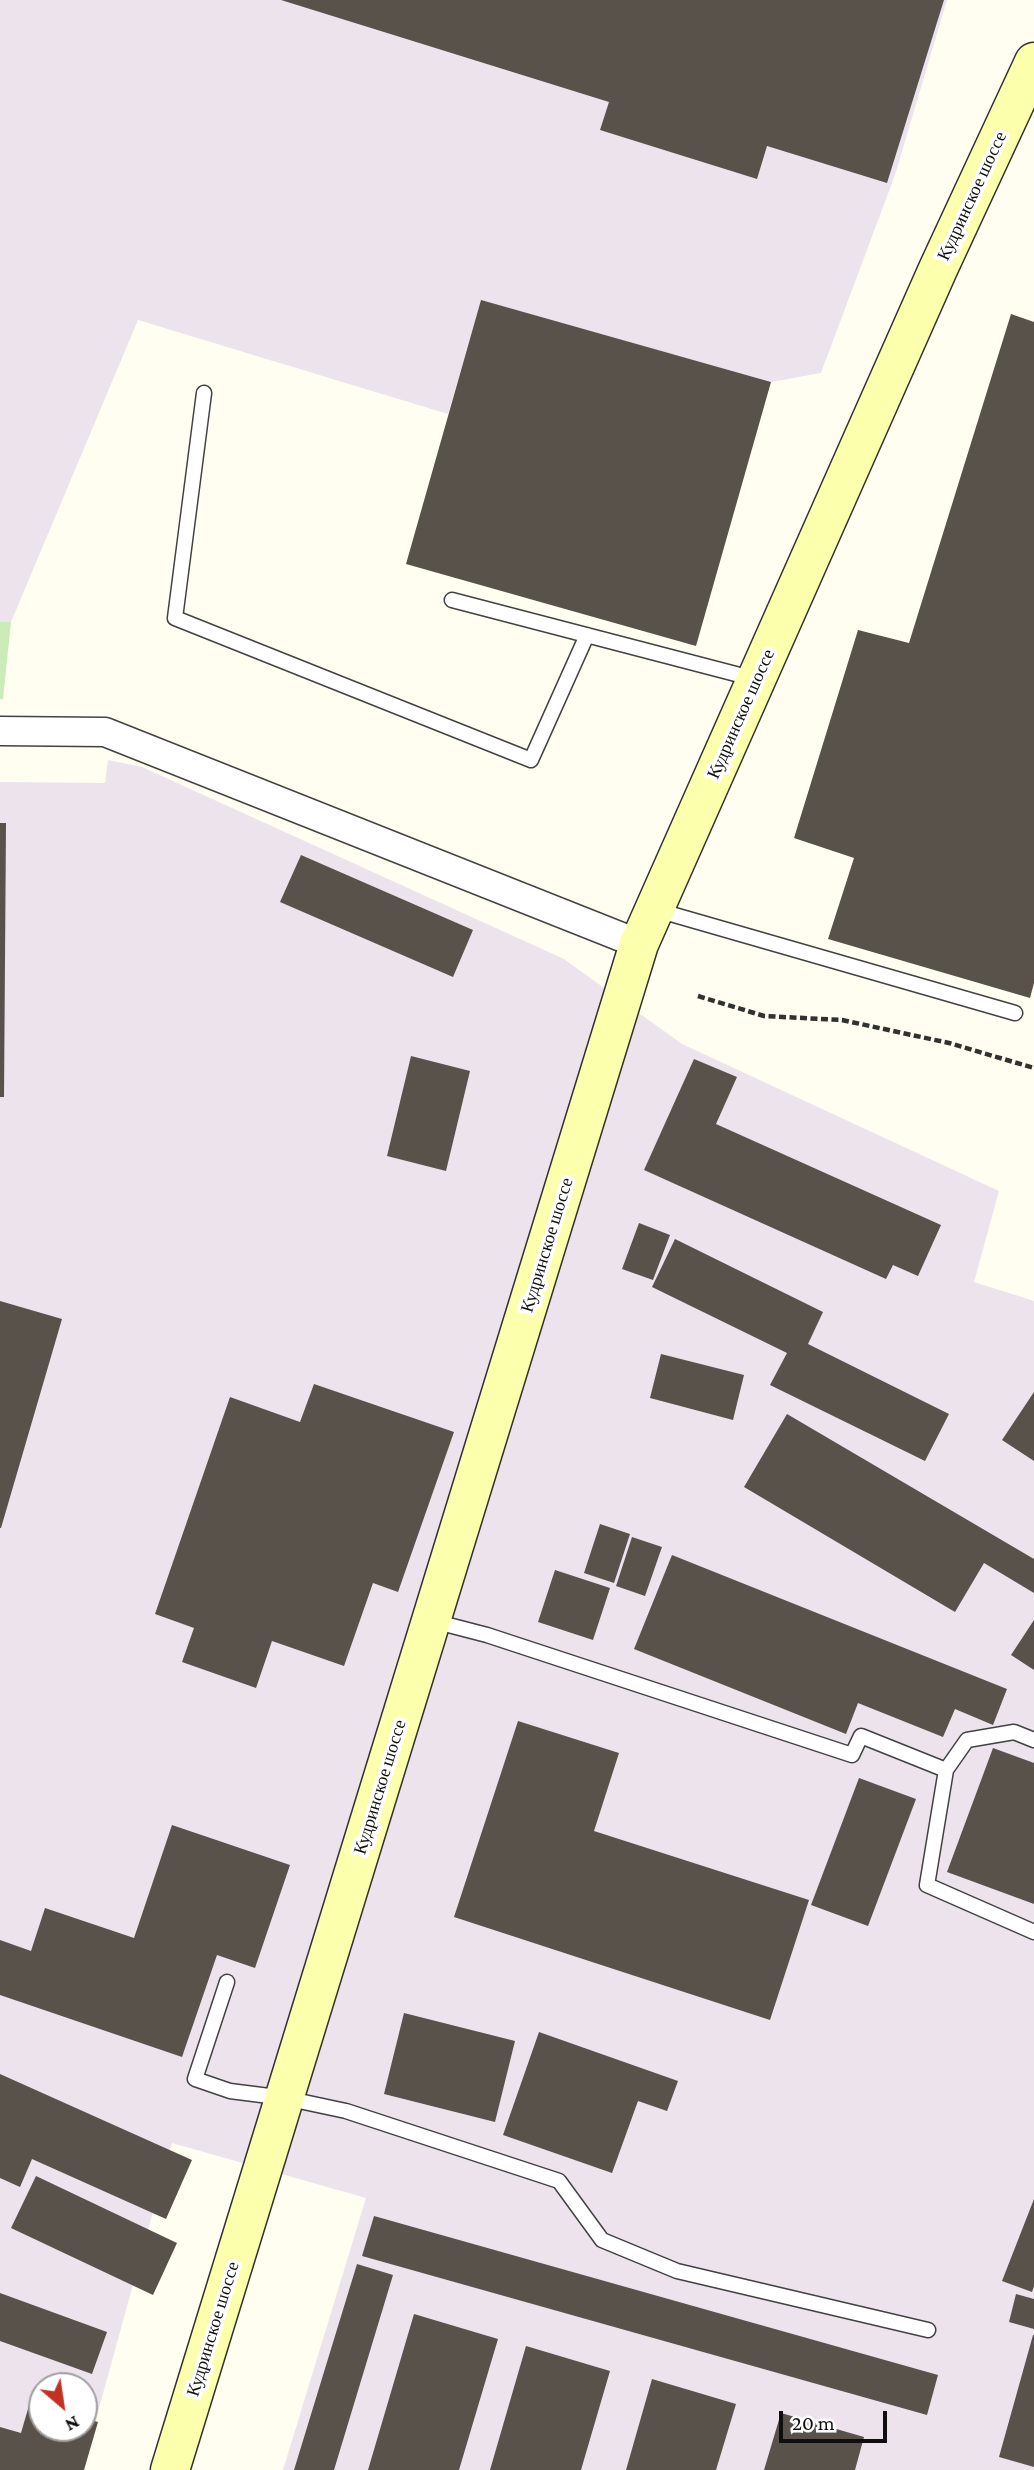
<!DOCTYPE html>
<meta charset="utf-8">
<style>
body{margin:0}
#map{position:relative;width:1034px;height:2470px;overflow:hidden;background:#fffef1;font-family:"Crimson Pro",serif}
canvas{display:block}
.north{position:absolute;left:28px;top:2372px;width:70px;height:70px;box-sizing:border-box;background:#fff;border:2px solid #9f9f9f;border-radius:50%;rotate:151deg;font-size:19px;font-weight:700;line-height:28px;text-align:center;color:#0f0f0f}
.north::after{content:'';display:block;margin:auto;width:24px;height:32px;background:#c43122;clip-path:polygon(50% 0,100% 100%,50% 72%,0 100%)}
.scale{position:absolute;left:779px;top:2411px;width:108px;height:32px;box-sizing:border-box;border:4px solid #0f0f0f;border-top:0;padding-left:9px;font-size:21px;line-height:24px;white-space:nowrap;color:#0f0f0f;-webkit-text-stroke:5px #fff;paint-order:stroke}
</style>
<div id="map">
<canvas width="1034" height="2470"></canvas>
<div class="north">N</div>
<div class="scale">20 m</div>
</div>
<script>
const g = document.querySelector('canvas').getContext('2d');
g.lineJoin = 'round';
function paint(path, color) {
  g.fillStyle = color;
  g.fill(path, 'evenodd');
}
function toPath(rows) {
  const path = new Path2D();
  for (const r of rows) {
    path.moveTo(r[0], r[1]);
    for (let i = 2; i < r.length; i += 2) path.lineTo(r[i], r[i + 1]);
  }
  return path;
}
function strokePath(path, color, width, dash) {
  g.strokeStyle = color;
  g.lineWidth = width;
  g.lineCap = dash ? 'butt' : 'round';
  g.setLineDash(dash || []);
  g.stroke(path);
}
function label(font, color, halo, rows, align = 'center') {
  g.font = font + ' "Crimson Pro",serif';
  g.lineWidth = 7;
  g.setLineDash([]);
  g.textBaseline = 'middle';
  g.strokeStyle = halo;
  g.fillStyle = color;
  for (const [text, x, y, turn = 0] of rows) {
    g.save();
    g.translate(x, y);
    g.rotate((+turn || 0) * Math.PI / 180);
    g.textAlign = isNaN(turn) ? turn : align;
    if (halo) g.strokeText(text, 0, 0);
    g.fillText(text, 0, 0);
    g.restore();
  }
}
const industrial = toPath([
 [0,0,947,0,895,175,821,373,771,382,481,301,448,414,138,320,11,622,0,622],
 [108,760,142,767,564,959,682,1044,999,1191,974,1282,1034,1301,1034,2470,283,2470,366,2198,172,2143,82,2470,0,2470,0,782,105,783],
 [42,2386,84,2386,84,2428,42,2428]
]);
const green = toPath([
 [0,622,11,622,3,699,0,699]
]);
const building = toPath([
 [281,0,944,0,887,183,767,146,757,179,600,130,609,102],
 [481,300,771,382,696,646,406,564],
 [1011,314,1034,322,1034,983,1030,998,828,939,854,858,794,838,858,630,909,643],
 [0,823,6,823,4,1097,0,1097],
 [301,855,473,930,453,977,280,902],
 [411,1056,470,1071,446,1171,387,1156],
 [694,1059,737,1077,716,1124,941,1225,918,1276,893,1265,886,1279,644,1170],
 [639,1223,670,1235,653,1280,622,1269],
 [675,1239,823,1312,808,1344,949,1414,925,1461,770,1385,787,1353,652,1287],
 [0,1301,62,1319,1,1528,0,1528],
 [661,1354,744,1375,733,1420,650,1398],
 [314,1384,454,1432,398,1592,373,1583,344,1666,272,1641,256,1688,182,1662,194,1628,155,1614,230,1397,300,1422],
 [1034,1392,1034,1461,1002,1440],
 [787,1414,1034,1559,1034,1593,984,1563,955,1612,744,1487],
 [600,1524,630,1534,614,1583,584,1573],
 [632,1537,662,1547,645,1596,616,1586],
 [672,1555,1007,1689,993,1725,955,1709,943,1737,858,1703,846,1734,634,1649],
 [555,1570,610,1588,593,1640,538,1622],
 [1034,1620,1034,1670,1011,1655],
 [518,1721,619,1753,594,1831,809,1900,770,2020,454,1917],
 [993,1748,1034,1763,1034,1904,947,1872],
 [859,1778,916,1799,868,1926,811,1905],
 [172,1825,290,1865,255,1968,217,1955,182,2057,0,1995,0,1940,31,1951,45,1908,134,1938],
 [404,2013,515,2041,495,2122,384,2094],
 [539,2032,678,2081,667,2111,638,2101,612,2173,503,2135],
 [0,2074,192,2160,166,2219,32,2159,20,2187,0,2178],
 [36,2176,177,2243,153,2295,11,2228],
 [1034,2199,1034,2286,1032,2292,1002,2281],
 [374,2216,938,2375,927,2415,362,2256],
 [357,2264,393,2275,334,2470,294,2470],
 [0,2293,107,2332,92,2374,0,2341],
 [1016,2294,1034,2299,1034,2329,1009,2322],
 [414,2314,498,2339,459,2470,368,2470],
 [1033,2335,1034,2335,1034,2467,999,2457],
 [526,2346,610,2371,581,2470,490,2470],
 [652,2379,736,2404,716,2470,626,2470],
 [30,2402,42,2405,42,2428,84,2428,84,2418,98,2422,84,2470,0,2470,0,2427,21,2433],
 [781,2413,864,2437,855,2470,764,2470]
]);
const path = toPath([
 [698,996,764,1016,842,1020,949,1043,1034,1068]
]);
const lane = toPath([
 [204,393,175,618,531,760,587,635],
 [452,600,755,679],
 [657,910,1015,1013],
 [433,1621,487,1635,852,1755,861,1736,946,1770],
 [1034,1740,1014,1732,967,1740,946,1770,927,1885,1034,1932],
 [227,1982,195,2079,230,2091,285,2098,346,2111,559,2181,602,2240,677,2271,928,2330]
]);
const street = toPath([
 [0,731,105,732,639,944]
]);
const secondary = toPath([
 [170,2470,639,944,938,269,1034,62]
]);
const streetNames = [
 ["Кудринское шоссе",972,196,-65],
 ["Кудринское шоссе",741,714,-66],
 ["Кудринское шоссе",547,1245,-73],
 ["Кудринское шоссе",380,1787,-73],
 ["Кудринское шоссе",213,2329,-73]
];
paint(industrial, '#ede3ed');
paint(green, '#cbebb8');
paint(building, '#58524b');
strokePath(lane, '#424242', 17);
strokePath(street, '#424242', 31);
strokePath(secondary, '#313131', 41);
strokePath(path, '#313131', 4.5, [7, 3.5]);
strokePath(lane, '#fff', 14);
strokePath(street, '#fff', 28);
strokePath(secondary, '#fcffac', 38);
label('18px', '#0f0f0f', '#fff', streetNames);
</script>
